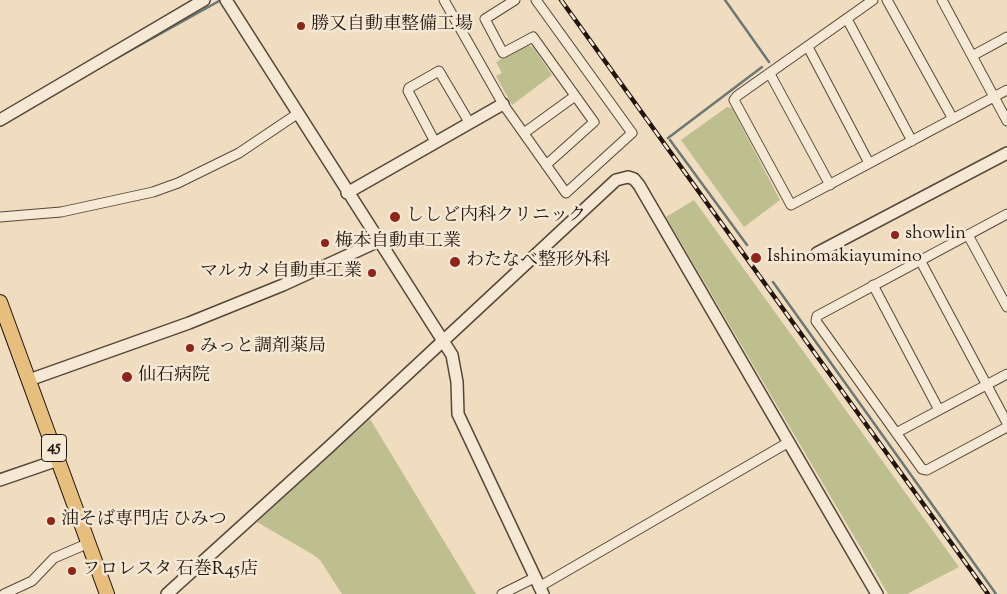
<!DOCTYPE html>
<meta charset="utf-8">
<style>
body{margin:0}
canvas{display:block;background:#f0dcbe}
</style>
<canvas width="1007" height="594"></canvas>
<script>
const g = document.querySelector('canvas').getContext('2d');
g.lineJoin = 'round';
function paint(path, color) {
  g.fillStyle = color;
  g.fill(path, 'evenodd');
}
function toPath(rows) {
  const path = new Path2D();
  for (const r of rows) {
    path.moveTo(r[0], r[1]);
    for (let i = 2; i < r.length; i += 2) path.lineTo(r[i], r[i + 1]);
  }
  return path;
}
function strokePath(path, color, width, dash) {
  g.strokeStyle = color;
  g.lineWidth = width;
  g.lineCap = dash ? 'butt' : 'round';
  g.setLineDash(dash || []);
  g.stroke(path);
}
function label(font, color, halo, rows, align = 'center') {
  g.font = font + ' "Sorts Mill Goudy","Noto Serif JP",serif';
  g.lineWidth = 5;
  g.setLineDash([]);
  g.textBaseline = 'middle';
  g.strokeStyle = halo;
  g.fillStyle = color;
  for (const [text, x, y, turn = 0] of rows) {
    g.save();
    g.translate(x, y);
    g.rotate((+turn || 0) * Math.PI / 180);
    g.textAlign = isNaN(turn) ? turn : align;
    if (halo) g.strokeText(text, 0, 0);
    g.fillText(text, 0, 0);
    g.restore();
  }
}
const green = toPath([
 [528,45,533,47,552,75,512,105,496,76,502,73,496,62],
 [727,107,732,108,780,200,744,227,681,140],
 [694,200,959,567,907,594,888,594,666,217],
 [370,419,476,594,342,594,320,560,312,554,257,522]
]);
const stream = toPath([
 [725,0,769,62],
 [115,59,221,0],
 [668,138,762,67],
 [670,140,747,245],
 [773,282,996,594]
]);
const minor = toPath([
 [444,0,503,104,566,193,632,133,536,0],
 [515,0,485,19,503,53,533,37,594,122,546,165],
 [873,0,737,96,734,100,791,205,1007,90],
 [887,0,953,119],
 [942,0,1007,121],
 [847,19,912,141],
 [808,47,869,163],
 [972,56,1007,37],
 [770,74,830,185],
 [524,133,575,96],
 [435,142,408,91,409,88,439,71,469,122],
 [1007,214,817,316,816,321,922,469,927,470,1007,427],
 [0,217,61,212,153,192,178,183,239,153,297,114],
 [968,235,1007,307],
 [920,260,1007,423],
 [873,285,939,410],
 [896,433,1007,374],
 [539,587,789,442],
 [4,594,32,581,54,558,89,543],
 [502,594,534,578]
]);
const tertiary = toPath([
 [226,0,452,355,457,382,458,414,543,594],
 [0,120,204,0],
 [347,193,503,104],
 [817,253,1007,153],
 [29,380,189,323,283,285,379,241],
 [0,480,58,460],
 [167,594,329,447,616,180,628,177,634,179,639,185,877,594]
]);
const trunk = toPath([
 [0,302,107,594]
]);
const rail = toPath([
 [561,0,988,594]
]);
const markers = [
 [301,26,5,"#8f2418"],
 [395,217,6,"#8f2418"],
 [895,235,5,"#8f2418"],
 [325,243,5,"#8f2418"],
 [756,258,6,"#8f2418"],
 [455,262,6,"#8f2418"],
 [372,273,5,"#8f2418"],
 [190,348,5,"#8f2418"],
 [127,377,6,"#8f2418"],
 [51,521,5,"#8f2418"],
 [72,571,5,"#8f2418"]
];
const shields = [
 [54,448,25]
];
const shieldNames = [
 ["45",54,448]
];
const poiNames = [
 ["勝又自動車整備工場",311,26],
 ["ししど内科クリニック",406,217],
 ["showlin",905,235],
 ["梅本自動車工業",335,243],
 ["Ishinomakiayumino",767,258],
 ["わたなべ整形外科",466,262],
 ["マルカメ自動車工業",362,273,"right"],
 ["みっと調剤薬局",200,348],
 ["仙石病院",138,377],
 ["油そば専門店 ひみつ",61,521],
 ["フロレスタ 石巻R45店",82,571]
];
paint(green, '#bebf8f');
strokePath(stream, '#6b7874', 2.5);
strokePath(minor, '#564739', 11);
strokePath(tertiary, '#564739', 14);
strokePath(trunk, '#22150d', 16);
strokePath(minor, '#f5e8d5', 9);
strokePath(tertiary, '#f5e8d5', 11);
strokePath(trunk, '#e8be7f', 14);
strokePath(rail, '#22150d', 4.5);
strokePath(rail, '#f5e8d5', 2.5, [8]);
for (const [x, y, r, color] of markers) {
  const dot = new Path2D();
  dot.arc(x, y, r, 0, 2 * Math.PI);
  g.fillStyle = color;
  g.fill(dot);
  strokePath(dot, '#f5e8d5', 2);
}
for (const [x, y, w] of shields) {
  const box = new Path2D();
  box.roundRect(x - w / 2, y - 13.5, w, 27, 4);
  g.fillStyle = '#f5e8d5';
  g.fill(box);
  strokePath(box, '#22150d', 1);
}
label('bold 16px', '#22150d', null, shieldNames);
label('18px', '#22150d', '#f5e8d5', poiNames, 'left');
</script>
